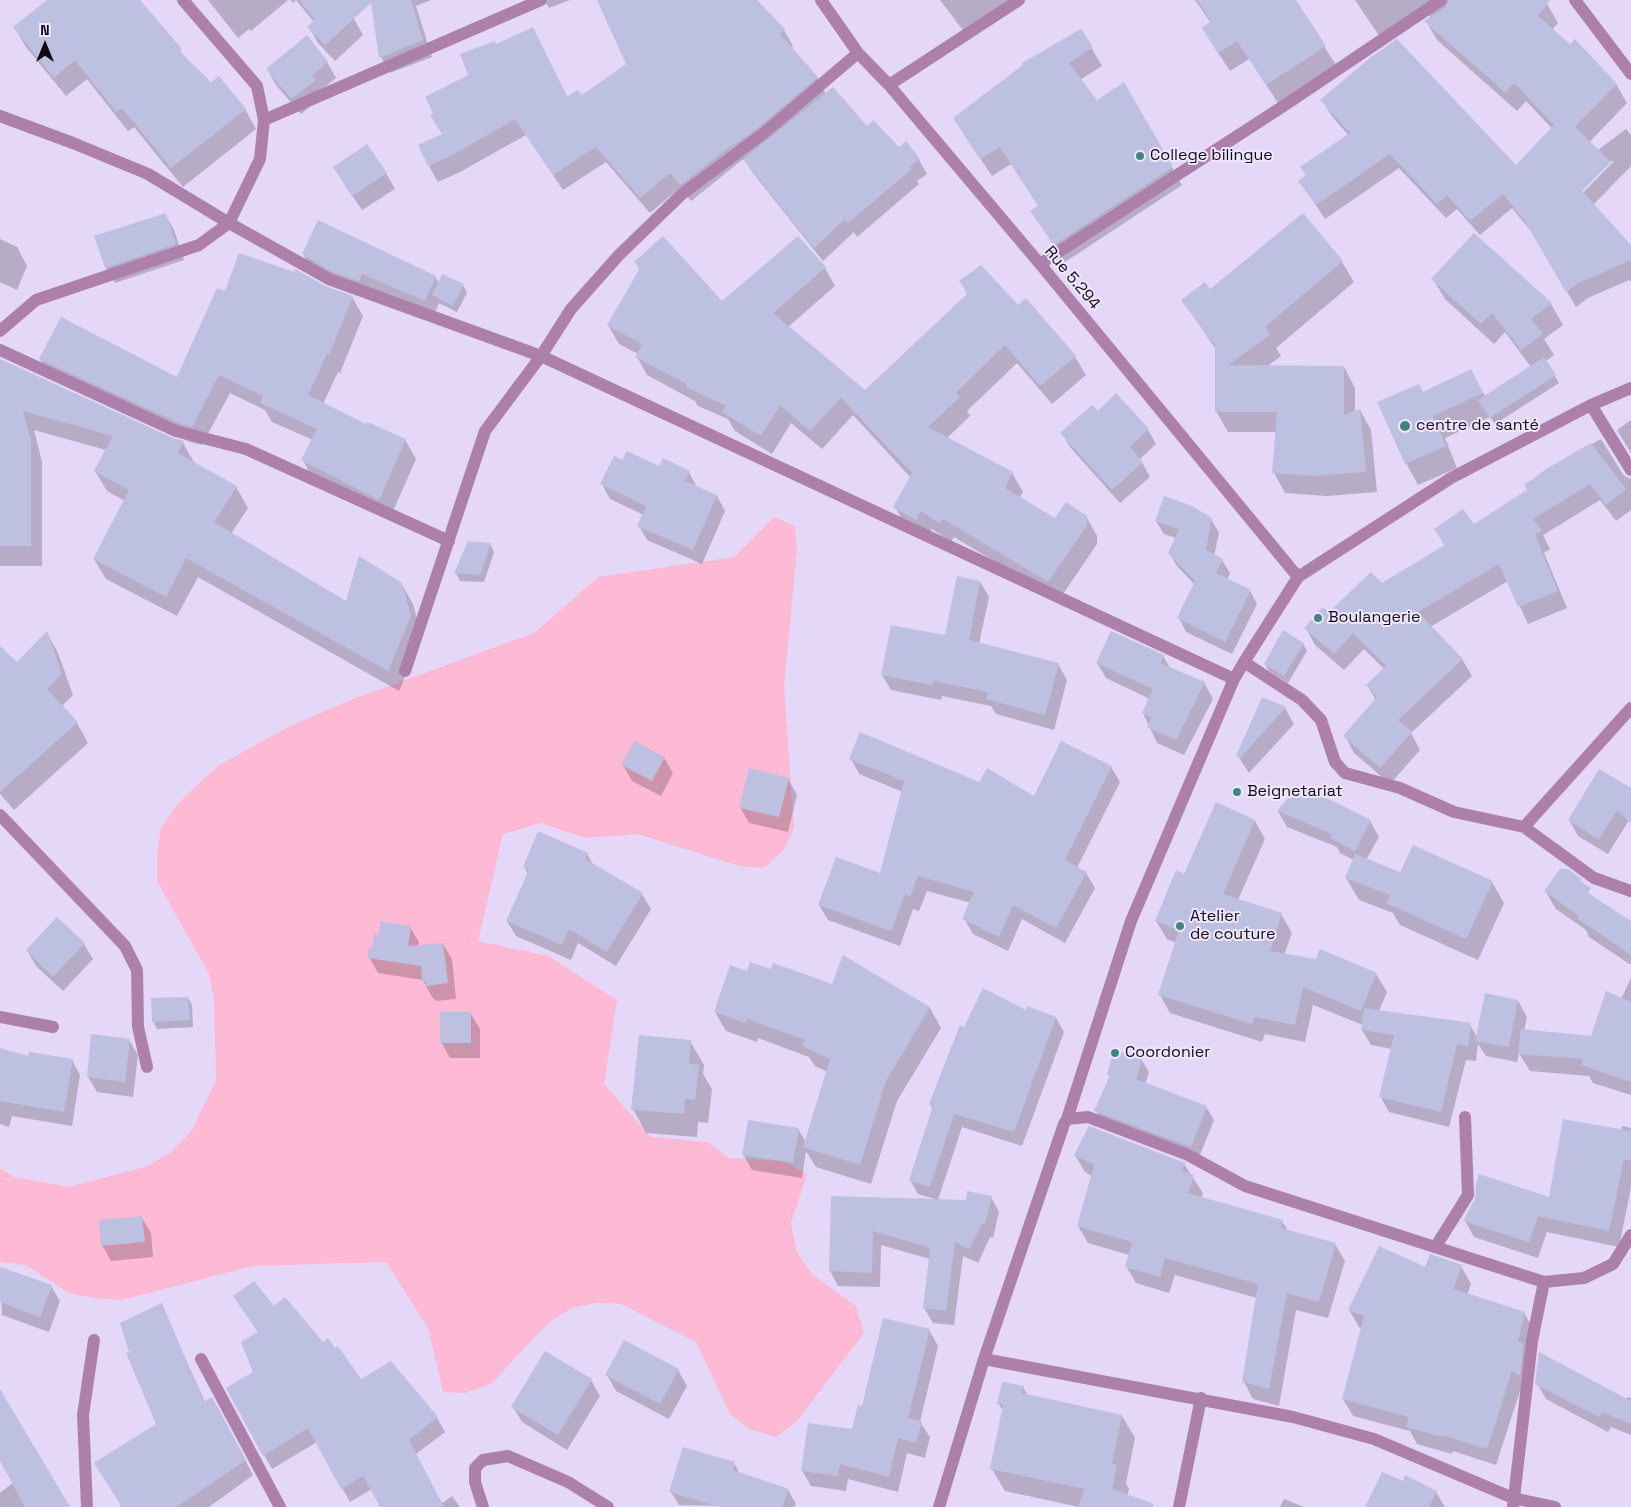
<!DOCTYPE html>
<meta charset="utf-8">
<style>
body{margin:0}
#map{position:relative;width:1631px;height:1507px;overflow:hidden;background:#e4d7f7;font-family:"Space Grotesk",sans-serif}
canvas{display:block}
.north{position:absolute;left:20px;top:20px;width:50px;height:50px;-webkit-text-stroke:4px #f0e6ff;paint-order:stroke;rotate:0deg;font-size:14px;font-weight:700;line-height:20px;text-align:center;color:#0e0a14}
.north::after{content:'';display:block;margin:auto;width:18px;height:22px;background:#0e0a14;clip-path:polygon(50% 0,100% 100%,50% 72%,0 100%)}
</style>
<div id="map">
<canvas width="1631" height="1507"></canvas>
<div class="north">N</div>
</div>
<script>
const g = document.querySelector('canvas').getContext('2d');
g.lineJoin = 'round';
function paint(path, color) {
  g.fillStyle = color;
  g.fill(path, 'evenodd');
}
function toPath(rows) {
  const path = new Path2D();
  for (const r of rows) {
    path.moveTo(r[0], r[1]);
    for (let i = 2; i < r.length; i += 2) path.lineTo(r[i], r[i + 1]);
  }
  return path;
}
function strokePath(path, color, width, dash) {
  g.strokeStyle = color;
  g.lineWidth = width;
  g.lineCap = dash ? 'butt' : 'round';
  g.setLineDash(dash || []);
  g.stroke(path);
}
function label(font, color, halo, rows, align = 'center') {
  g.font = font + ' "Space Grotesk",sans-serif';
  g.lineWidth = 4;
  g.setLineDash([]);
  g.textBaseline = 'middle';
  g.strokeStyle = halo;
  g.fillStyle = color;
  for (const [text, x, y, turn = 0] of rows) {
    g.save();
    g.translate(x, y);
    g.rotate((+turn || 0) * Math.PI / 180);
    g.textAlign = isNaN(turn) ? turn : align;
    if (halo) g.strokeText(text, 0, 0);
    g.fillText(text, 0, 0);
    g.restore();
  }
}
const green = toPath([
 [774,517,795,526,797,551,784,686,794,828,783,851,764,868,739,866,638,834,585,838,541,823,503,834,478,941,548,956,617,1000,604,1084,651,1137,708,1142,729,1158,784,1161,807,1174,791,1223,797,1252,812,1274,856,1306,864,1333,798,1420,776,1437,751,1430,730,1414,696,1342,621,1304,597,1303,572,1308,548,1323,491,1384,465,1393,443,1392,428,1328,386,1262,253,1266,122,1300,94,1298,69,1293,25,1265,0,1262,0,1168,14,1177,69,1187,148,1166,171,1152,192,1130,216,1080,214,1001,209,974,157,881,157,854,161,828,177,805,197,785,219,765,294,724,348,701,534,633,598,577,734,557]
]);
const shadow = toPath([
 [48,0,127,0,151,15,187,60,211,84,245,109,256,129,183,187,134,127,128,131,87,79,66,96,26,47,15,28],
 [208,0,288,0,251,31,249,29,238,38],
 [291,0,338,0,354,19,363,35,335,61,318,43,309,27,314,22,296,0,293,3],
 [371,0,431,0,416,6,432,57,390,73,381,57],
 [544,0,570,0,549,8],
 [599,0,750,0,784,30,793,46,791,48,817,77,826,94,867,128,919,160,927,174,917,181,919,184,857,237,854,232,823,261,753,173,745,160,742,160,691,201,680,188,650,213,606,162,563,190,526,135,460,172,438,182,429,166,470,76,496,46,532,28,568,98,581,97,627,64],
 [940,0,1018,0,968,37],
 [1195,0,1294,0,1336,65,1278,103,1249,59,1230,71,1214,47,1211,23],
 [1355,0,1543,0,1547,4,1558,23,1552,30,1616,84,1627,103,1577,155,1526,101,1517,111,1437,40,1426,21,1431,18,1424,8,1380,37],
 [1081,30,1102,66,1080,80,1096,102,1124,84,1182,185,1065,262,1031,211,1039,207,1011,164,992,176,965,136],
 [327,62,336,78,320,91,323,96,301,114,276,85,267,69],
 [1322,100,1535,197,1626,129,1631,135,1631,166,1593,205,1631,247,1631,282,1629,280,1588,298,1576,307,1534,235,1512,208,1480,235,1457,209,1446,218,1399,168,1325,219,1300,181,1349,136,1331,115],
 [1610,161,1614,161,1579,197,1577,195],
 [386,173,395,189,362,210,343,182],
 [165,214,174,230,184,260,115,283,106,268,96,237],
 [1302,215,1342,262,1354,282,1276,348,1281,356,1266,367,1344,367,1355,388,1355,412,1360,410,1371,430,1377,492,1327,496,1285,493,1274,473,1277,432,1228,432,1216,411,1216,350,1183,300,1210,290],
 [1474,234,1551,304,1563,325,1544,339,1554,355,1546,361,1559,383,1495,424,1490,417,1445,438,1457,468,1418,485,1406,463,1423,393,1471,371,1485,396,1531,367,1505,332,1494,344,1445,299,1433,279],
 [0,239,17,247,27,266,17,290,0,282],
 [303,254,435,277,439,284,463,285,467,293,457,312,439,303,434,315,312,270],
 [636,263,722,303,825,268,835,286,788,327,865,391,968,295,961,282,1017,307,1026,300,1075,357,1086,375,1052,404,1017,363,967,411,970,416,947,438,1012,473,1023,492,1019,498,1055,520,1086,516,1097,536,1097,544,1059,600,954,537,951,542,932,529,927,538,906,526,895,507,911,478,853,415,822,449,791,423,772,454,735,431,728,419,698,406,695,401,647,375,637,357,638,354,619,344,608,325,640,270],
 [325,287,352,297,363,316,340,373,338,372,323,404,366,426,405,440,416,459,390,518,313,479,303,460,313,440,272,422,265,410,230,393,202,445,190,442,51,377,40,359,178,379,226,293],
 [0,364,183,443,195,464,236,487,248,508,231,534,347,603,401,583,413,604,422,637,399,691,198,577,177,616,106,579,94,559,125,501,107,491,95,471,106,450,34,430,42,462,42,566,0,566],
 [1098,413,1148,430,1156,444,1140,459,1150,477,1120,503,1070,447,1062,433],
 [1631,420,1631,453,1617,430],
 [1601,439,1624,476,1631,479,1631,510,1616,521,1600,500,1543,535,1550,549,1544,553,1567,608,1528,624,1508,581,1430,627,1462,659,1472,676,1411,733,1420,750,1390,784,1354,753,1345,736,1376,700,1367,685,1384,669,1364,649,1344,670,1315,645,1306,628,1445,546,1436,530,1474,526,1529,491,1548,469],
 [623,461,689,472,697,488,717,496,725,511,702,564,647,540,639,526,644,515,610,499,602,484],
 [1211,519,1219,533,1214,556,1222,560,1230,573,1227,580,1250,591,1257,604,1232,654,1186,632,1179,618,1195,585,1177,566,1169,553,1176,538,1164,534,1156,521],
 [469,542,490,544,494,552,484,582,460,581,456,573],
 [980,582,989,597,979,644,1058,664,1067,680,1054,730,996,714,991,706,942,696,941,700,891,690,882,675,946,637],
 [47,633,58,653,73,695,61,707,77,723,88,743,14,810,0,794,0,647,17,663],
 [1303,644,1307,651,1288,683,1269,671,1265,664],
 [1163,656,1170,668,1204,683,1213,699,1184,755,1157,743,1143,713,1150,699,1106,678,1097,663],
 [1285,708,1294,724,1249,773,1238,756],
 [664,758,673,773,661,796,632,781,623,765],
 [851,759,979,784,1035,798,1111,767,1120,782,1077,868,1086,873,1095,888,1065,943,1022,919,1008,951,973,934,964,918,971,903,927,891,919,911,913,909,900,946,828,920,819,905,880,874,903,792,859,774],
 [788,779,797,795,788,832,749,823,740,807],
 [1631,791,1631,817,1608,854,1578,836,1569,820],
 [1217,804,1255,821,1265,839,1238,900,1281,914,1292,933,1284,955,1376,974,1387,992,1379,1011,1470,1025,1477,1037,1518,1001,1527,1017,1524,1031,1591,1037,1621,999,1631,978,1631,1095,1593,1083,1589,1076,1530,1071,1519,1053,1517,1062,1486,1056,1478,1044,1476,1061,1466,1060,1449,1127,1389,1112,1380,1096,1392,1049,1371,1045,1362,1030,1363,1025,1313,1005,1305,1042,1265,1034,1262,1042,1170,1013,1160,995,1176,943,1167,939,1156,921,1185,875],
 [1278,811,1370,821,1379,837,1366,860,1401,874,1492,882,1504,903,1478,960,1400,925,1393,913,1359,900,1346,878,1354,860,1340,853,1337,847,1287,827],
 [587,854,594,866,642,894,651,909,616,966,578,943,571,960,516,936,507,921,528,874,524,867],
 [1545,891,1631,923,1631,965,1589,937,1586,930,1556,909],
 [410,927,419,942,418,946,443,944,452,959,456,999,436,1001,432,997,423,980,378,973,369,957,373,950],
 [84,944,93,959,63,991,36,966,27,950],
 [844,957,930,1008,941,1028,897,1101,871,1184,816,1167,806,1151,802,1178,752,1170,743,1154,798,1129,806,1142,828,1072,815,1066,809,1057,758,1038,757,1042,726,1031,715,1012,748,972,833,985],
 [188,998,192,1005,193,1027,157,1029,153,1021],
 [1028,1008,1056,1018,1064,1032,1022,1146,962,1127,938,1200,967,1201,991,1197,999,1212,993,1238,990,1237,978,1263,963,1256,954,1325,933,1323,924,1308,930,1259,881,1245,880,1287,838,1286,830,1271,833,1198,935,1199,918,1194,910,1180,933,1110,930,1104,964,1029,1026,1012],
 [471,1014,480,1029,480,1058,450,1058,441,1042],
 [129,1040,138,1055,133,1097,97,1092,88,1077],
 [690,1041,704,1065,703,1074,712,1089,708,1123,698,1122,697,1137,646,1133,633,1109],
 [0,1049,29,1058,72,1060,80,1075,72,1126,12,1116,9,1127,0,1124],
 [1141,1059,1149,1072,1145,1084,1206,1107,1214,1120,1198,1160,1103,1123,1096,1111,1110,1078,1108,1074],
 [1622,1126,1631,1128,1631,1187,1619,1247,1547,1232,1538,1258,1474,1237,1465,1221,1550,1199,1621,1130],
 [1075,1155,1184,1164,1203,1193,1201,1198,1282,1221,1288,1231,1335,1244,1345,1261,1328,1318,1296,1310,1279,1406,1253,1399,1244,1382,1257,1298,1175,1275,1169,1293,1136,1283,1126,1266,1129,1255,1088,1243,1078,1226,1092,1176,1085,1172],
 [142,1218,151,1233,153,1257,111,1261,102,1245],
 [1461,1266,1471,1284,1467,1295,1524,1313,1534,1330,1521,1388,1496,1465,1453,1451,1452,1454,1417,1444,1410,1431,1353,1416,1343,1399,1362,1328,1359,1327,1349,1310,1426,1269],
 [0,1279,51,1286,60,1301,49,1332,2,1315],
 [234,1297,273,1308,322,1344,361,1381,390,1362,437,1418,445,1432,416,1454,441,1504,452,1496,460,1507,381,1507,372,1489,350,1502,317,1442,272,1469,264,1455,255,1373,259,1333],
 [161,1304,205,1402,220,1413,253,1475,209,1507,120,1507,158,1425],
 [929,1330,938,1346,920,1422,930,1437,925,1458,907,1453,898,1492,848,1479,846,1491,811,1486,802,1470,853,1430,863,1408],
 [678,1370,687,1386,669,1419,616,1391,607,1375],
 [591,1380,600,1396,567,1450,522,1422,513,1407],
 [1537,1383,1626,1399,1627,1397,1631,1398,1631,1435,1611,1427,1608,1432,1546,1399],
 [1023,1387,1028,1396,1122,1416,1135,1438,1126,1483,1129,1489,1127,1496,1133,1507,1079,1507,1005,1491,992,1469,1003,1411,999,1404],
 [0,1416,68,1507,0,1507,0,1493,13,1483,0,1458],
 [734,1463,740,1474,788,1490,796,1504,794,1507,679,1505,671,1492],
 [1403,1483,1436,1492,1445,1507,1366,1507],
 [1284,1499,1304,1507,1280,1507]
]);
const building = toPath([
 [47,0,140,0,182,49,179,51,211,82,219,76,246,109,171,168,122,108,116,112,75,60,54,78,13,27],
 [299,0,411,0,423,40,379,58,371,3,325,45,307,27,315,20],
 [597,0,757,0,785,29,780,34,818,77,759,127,733,146,732,145,680,185,670,173,640,198,596,147,553,175,515,119,451,156,428,166,418,145,442,134,430,115,433,113,425,97,468,75,460,54,495,41,496,44,533,27,567,97,577,90,582,95,626,64],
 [1197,0,1296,0,1326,46,1266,85,1237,41,1218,53,1202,28,1211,21],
 [1449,0,1550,0,1538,16,1570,44,1575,39,1617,84,1575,127,1611,162,1582,191,1631,245,1631,260,1579,283,1566,292,1524,220,1503,194,1470,221,1447,195,1437,204,1390,154,1316,205,1298,181,1306,175,1300,167,1350,133,1320,100,1370,58,1397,39,1516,165,1554,125,1514,83,1506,93,1424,21,1446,7],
 [1081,29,1093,47,1069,63,1097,100,1124,82,1173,167,1054,245,1030,211,1038,206,1000,147,980,159,953,118,1023,65,1022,63],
 [307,35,328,62,312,76,316,80,291,99,266,69],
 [833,87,867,126,873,120,899,147,906,141,920,159,910,167,912,169,848,223,845,219,814,248,743,159],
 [367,144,387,173,352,196,333,167],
 [166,213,176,244,105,268,94,236],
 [1303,213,1343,261,1265,327,1270,335,1228,365,1344,366,1344,415,1360,409,1366,472,1315,476,1272,473,1277,412,1215,412,1215,346,1181,300,1205,282,1210,289],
 [318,220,436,276,425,301,362,274,359,281,332,272,302,254],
 [1474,233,1552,303,1531,319,1543,334,1521,350,1492,313,1481,324,1431,279],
 [663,236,722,301,798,236,826,267,773,313,865,390,968,293,959,281,981,265,1018,305,1026,298,1076,356,1040,386,1005,345,956,393,960,397,928,427,1013,472,1005,488,1055,518,1066,502,1087,516,1087,525,1048,582,943,519,940,524,921,511,916,520,893,507,912,473,841,398,810,431,780,405,761,436,722,412,726,406,686,387,687,384,635,357,642,344,607,325,640,268,634,262],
 [239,253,294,272,295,269,325,286,353,296,329,355,327,354,308,395,366,424,367,422,406,439,379,500,301,460,317,429,260,403,263,396,219,375,192,427,179,423,39,359,61,317,177,377,217,288,225,291],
 [442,274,464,284,453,306,432,295],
 [1544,357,1556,375,1490,418,1478,400],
 [0,359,173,438,184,441,178,453,237,486,214,522,346,601,359,556,402,583,411,616,388,671,186,558,166,597,93,559,129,490,94,471,113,436,23,411,31,441,31,546,0,546],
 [1471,369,1483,393,1433,416,1446,446,1405,464,1377,402,1419,384,1423,392],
 [1116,393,1149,429,1130,447,1143,462,1112,490,1060,433,1092,405,1098,411],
 [1591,443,1626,489,1606,505,1590,484,1533,519,1542,531,1535,535,1558,591,1518,607,1499,564,1418,612,1463,659,1398,720,1412,732,1380,768,1343,736,1377,697,1366,685,1386,666,1353,633,1334,654,1304,628,1323,607,1329,612,1371,572,1382,583,1445,545,1434,529,1463,509,1474,524,1527,490,1524,485,1548,468],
 [627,451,659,466,663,458,690,471,685,481,717,495,693,550,637,526,646,506,600,484,614,456,622,460],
 [1164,496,1192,506,1212,518,1206,550,1223,559,1216,573,1251,590,1225,642,1177,618,1195,581,1168,553,1179,529,1155,521],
 [468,541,491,543,480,575,454,573],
 [957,576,980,581,969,640,1059,663,1045,715,986,699,988,692,933,681,932,685,881,675,891,625,945,635],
 [1283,630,1304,643,1284,676,1264,664],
 [47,631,62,674,47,689,78,722,0,792,0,646,17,662],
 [1111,631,1164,655,1160,663,1205,682,1176,740,1147,727,1151,717,1142,713,1153,689,1096,663],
 [1262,697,1286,707,1240,758,1236,756],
 [860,732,979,782,987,768,1034,796,1061,741,1112,766,1065,860,1087,872,1056,928,1013,905,999,937,962,919,974,892,918,876,910,897,905,894,891,931,818,905,836,857,880,873,904,781,849,759],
 [634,741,665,757,652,781,621,765],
 [749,768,789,778,779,817,739,808],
 [1599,769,1631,788,1631,824,1617,810,1599,840,1568,820],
 [1298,787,1335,802,1371,820,1355,851,1330,838,1332,834,1277,811],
 [1216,802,1255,820,1223,894,1282,913,1270,951,1316,959,1320,949,1377,973,1361,1011,1303,987,1295,1025,1255,1017,1252,1024,1158,995,1179,930,1155,921,1176,870,1184,874],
 [538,831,588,853,585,859,643,893,607,952,569,929,562,945,506,921,529,870,523,867],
 [1413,845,1493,881,1466,939,1386,903,1390,895,1345,878,1355,854,1400,872],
 [1560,869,1568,869,1582,879,1580,881,1591,888,1588,893,1631,921,1631,955,1578,919,1579,916,1544,891],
 [57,917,85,943,53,977,26,950],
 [380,921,411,926,408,946,443,943,448,983,426,986,426,982,422,982,421,966,368,958,368,949,372,949,374,934,379,934],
 [843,955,930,1007,886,1081,860,1165,803,1147,830,1059,802,1046,805,1040,747,1019,746,1023,714,1012,730,965,747,971,750,962,771,969,773,963,832,984],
 [983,988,1026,1010,1027,1006,1056,1017,1014,1132,954,1114,930,1187,909,1180,933,1106,929,1104,960,1025,964,1027],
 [1606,991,1631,1002,1631,1082,1581,1065,1583,1059,1518,1054,1521,1029,1591,1036],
 [1485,993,1518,1000,1509,1047,1475,1041],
 [188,997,190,1020,152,1022,151,998],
 [1364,1008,1471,1023,1468,1046,1457,1044,1441,1112,1379,1097,1394,1035,1361,1030],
 [440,1012,471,1012,471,1043,440,1043],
 [91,1034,130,1039,125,1082,87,1077],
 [639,1035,691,1040,689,1064,699,1065,695,1100,685,1099,684,1114,631,1110],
 [0,1048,28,1056,29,1052,73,1059,64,1112,0,1101],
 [1114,1050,1142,1058,1136,1079,1207,1106,1191,1147,1094,1111,1110,1075,1107,1074],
 [1563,1119,1631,1131,1631,1161,1624,1159,1609,1231,1538,1216,1529,1242,1463,1221,1475,1199,1476,1184,1479,1174,1549,1197],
 [748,1120,799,1128,793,1163,742,1155],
 [1089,1126,1185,1163,1182,1171,1194,1175,1188,1193,1283,1220,1281,1228,1336,1243,1319,1302,1287,1293,1269,1389,1242,1382,1258,1284,1165,1258,1160,1277,1125,1267,1132,1242,1077,1226,1094,1165,1074,1155],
 [967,1191,992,1196,985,1224,982,1223,969,1249,955,1242,946,1311,923,1308,930,1248,873,1231,872,1273,829,1271,831,1196,966,1200],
 [142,1216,145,1242,101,1246,99,1220],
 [1379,1246,1425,1267,1430,1254,1462,1265,1454,1289,1525,1312,1518,1341,1523,1344,1520,1376,1512,1371,1487,1449,1443,1435,1443,1437,1406,1427,1409,1417,1342,1399,1364,1316,1348,1310],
 [0,1267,52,1285,40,1317,0,1302],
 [254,1281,274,1306,285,1297,323,1342,328,1338,335,1348,338,1346,361,1379,391,1361,438,1417,409,1440,444,1507,380,1507,363,1476,341,1489,308,1428,263,1456,226,1388,253,1372,241,1342,259,1331,233,1296],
 [162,1303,204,1402,212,1397,246,1460,177,1507,122,1507,94,1463,156,1424,126,1353,129,1352,120,1323],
 [883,1318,930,1329,908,1418,922,1421,916,1443,898,1438,889,1477,840,1464,838,1476,801,1471,808,1423,852,1429,858,1405,862,1406],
 [624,1340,679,1369,660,1404,605,1375],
 [545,1351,592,1379,558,1435,511,1407],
 [1539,1352,1631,1401,1631,1424,1602,1412,1599,1417,1535,1384],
 [1002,1382,1024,1386,1022,1393,1122,1415,1112,1464,1117,1465,1112,1489,1154,1504,1153,1507,1078,1507,1085,1489,990,1469,1003,1405,997,1404],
 [0,1389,70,1507,25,1507,0,1461],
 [683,1447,735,1462,733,1470,789,1489,782,1507,720,1507,669,1492],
 [1382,1472,1403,1481,1405,1475,1437,1491,1429,1507,1365,1507]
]);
const minor = toPath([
 [821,0,858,53,889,85,1040,264,1298,577],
 [1575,0,1631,74],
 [889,85,1019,0],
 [0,116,73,143,148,174,229,223,329,279,541,356,1234,679],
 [264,120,541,0],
 [1040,264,1285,105,1441,0],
 [0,331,36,300,199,245,229,223,260,159,264,120,257,86,183,0],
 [0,350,176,431,246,449,449,541],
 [1591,405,1631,470],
 [1244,662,1302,700,1321,720,1335,762,1345,773,1400,788,1454,812,1524,827,1594,878,1631,891],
 [405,671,485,431,541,356,571,309,619,255,682,194,764,133,858,53],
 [0,815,125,946,137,970,138,1027,147,1067],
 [1524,827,1631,708],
 [0,1017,53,1027],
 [1067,1119,1088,1117,1188,1155,1245,1186,1544,1282,1584,1278,1613,1264,1631,1235],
 [1436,1246,1468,1195,1465,1117],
 [201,1359,280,1507],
 [984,1359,1293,1417,1374,1439,1513,1498,1555,1507],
 [87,1507,83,1415,94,1340],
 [483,1507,475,1482,475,1468,483,1460,508,1456,568,1482,608,1507],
 [939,1507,984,1359,1064,1124,1067,1119,1131,921,1234,679,1244,662,1298,577,1451,478,1591,405,1631,388],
 [1179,1507,1201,1398],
 [1513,1507,1532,1341,1544,1282]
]);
const markers = [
 [1140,156,5,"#41867d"],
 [1405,426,6,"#41867d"],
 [1318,618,5,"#41867d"],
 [1237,792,5,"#41867d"],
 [1180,926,5,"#41867d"],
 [1115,1053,5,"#41867d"]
];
const poiNames = [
 ["College bilingue",1150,156],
 ["centre de santé",1416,426],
 ["Boulangerie",1328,618],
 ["Beignetariat",1247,792],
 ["Atelier",1190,917],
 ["de couture",1190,935],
 ["Coordonier",1125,1053]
];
const streetNames = [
 ["Rue 5.294",1072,278,50]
];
paint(green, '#feb9d5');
paint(shadow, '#0003');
paint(building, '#bdc0e0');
strokePath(minor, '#ad80ab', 12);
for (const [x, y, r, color] of markers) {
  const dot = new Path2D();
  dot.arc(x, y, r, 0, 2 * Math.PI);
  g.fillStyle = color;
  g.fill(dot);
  strokePath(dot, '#f0e6ff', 2);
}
label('16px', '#0e0a14', '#f0e6ff', poiNames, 'left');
label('16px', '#0e0a14', '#f0e6ff', streetNames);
</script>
